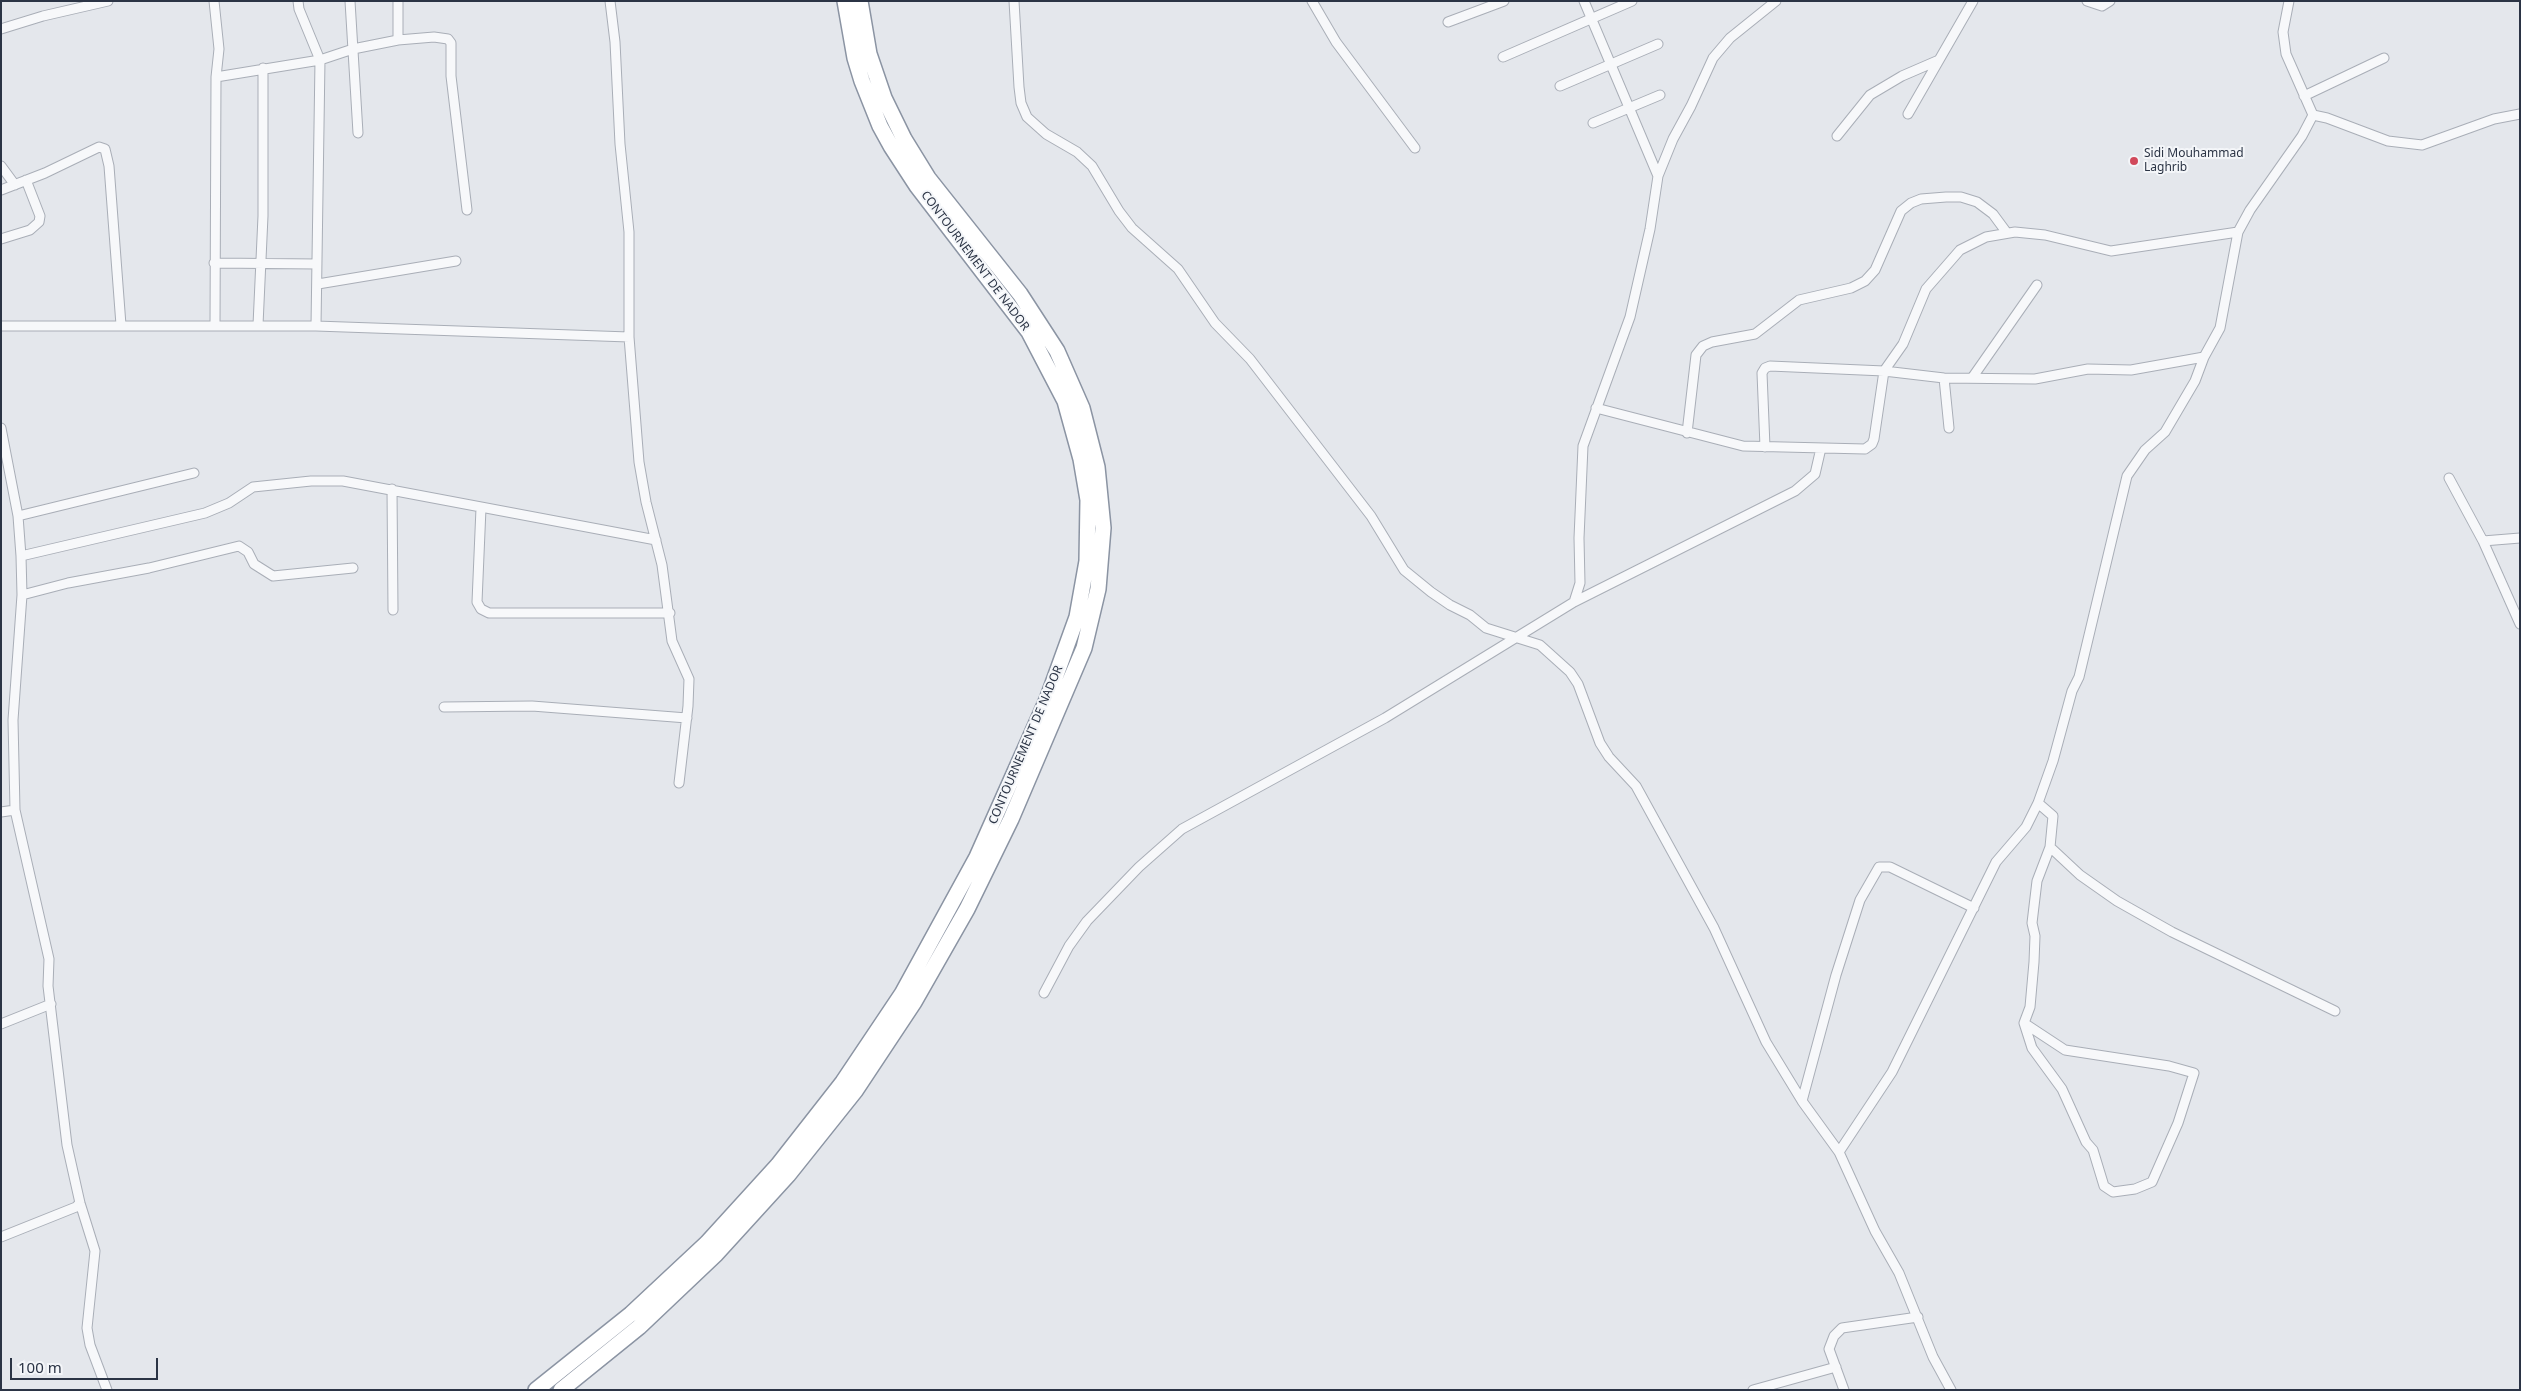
<!DOCTYPE html>
<style>
body{margin:0}
#map{position:relative;width:2521px;height:1391px;overflow:hidden;background:#e4e7ec;font-family:"Noto Sans",sans-serif}
canvas{display:block}
.frame{position:absolute;inset:0;border:2px solid #2b3445;pointer-events:none}
.scale{position:absolute;left:10px;top:1358px;width:148px;height:22px;box-sizing:border-box;border:2px solid #2b3445;border-top:0;padding-left:6px;font-size:15px;line-height:18px;white-space:nowrap;color:#2b3445;-webkit-text-stroke:4px #f4f6f9;paint-order:stroke}
</style>
<div id="map">
<canvas width="2521" height="1391"></canvas>
<div class="frame"></div>
<div class="scale">100 m</div>
</div>
<script>
const g = document.querySelector('canvas').getContext('2d');
g.lineJoin = 'round';
function toPath(rows) {
  const path = new Path2D();
  for (const r of rows) {
    path.moveTo(r[0], r[1]);
    for (let i = 2; i < r.length; i += 2) path.lineTo(r[i], r[i + 1]);
  }
  return path;
}
function strokePath(path, color, width, dash) {
  g.strokeStyle = color;
  g.lineWidth = width;
  g.lineCap = dash ? 'butt' : 'round';
  g.setLineDash(dash || []);
  g.stroke(path);
}
function label(font, color, halo, rows, align = 'center') {
  g.font = font + ' "Noto Sans",sans-serif';
  g.lineWidth = 4;
  g.setLineDash([]);
  g.textBaseline = 'middle';
  g.strokeStyle = halo;
  g.fillStyle = color;
  for (const [text, x, y, turn = 0] of rows) {
    g.save();
    g.translate(x, y);
    g.rotate((+turn || 0) * Math.PI / 180);
    g.textAlign = isNaN(turn) ? turn : align;
    if (halo) g.strokeText(text, 0, 0);
    g.fillText(text, 0, 0);
    g.restore();
  }
}
const minor = toPath([
 [214,1,219,49,216,77,215,325],
 [298,1,299,9,320,60,316,326],
 [350,1,358,133],
 [610,1,615,42,620,144,629,232,629,337,639,462,646,502,662,565,672,641,689,679,688,706,679,783],
 [1014,1,1019,87,1021,103,1027,117,1046,134,1077,152,1092,166,1119,211,1132,228,1178,269,1215,323,1250,359,1371,516,1404,570,1431,592,1450,605,1470,615,1486,628,1540,645,1570,672,1578,684,1600,743,1609,757,1636,786,1714,928,1766,1042,1802,1101,1839,1152,1875,1231,1899,1273,1933,1357,1951,1390],
 [1312,1,1336,42,1415,148],
 [1584,1,1658,176],
 [2087,1,2102,6,2110,1],
 [2289,1,2283,32,2286,54,2313,115],
 [1448,22,1504,1],
 [1,29,43,16,108,1],
 [398,40,398,1],
 [1503,57,1632,1],
 [216,77,320,60,353,49,398,40,434,37,448,39,451,43,451,76,467,210],
 [1560,86,1658,44],
 [2304,96,2384,58],
 [1908,114,1973,1],
 [1593,123,1660,95],
 [1837,136,1870,95,1902,76,1939,60],
 [1,166,15,185],
 [1,190,45,173,99,147,105,149,109,166,121,325],
 [1,239,30,230,39,222,40,216,26,180],
 [214,263,317,264],
 [318,284,456,261],
 [258,325,263,216,263,68],
 [1,326,316,326,629,337],
 [1944,378,1949,428],
 [1972,378,2037,285],
 [1596,408,1743,446,1865,449,1872,444,1874,439,1884,371,1903,344,1926,289,1960,250,1986,237,2015,232,2045,235,2111,251,2238,232],
 [1,428,18,516,21,556,22,595,13,720,15,810,49,959,48,986,67,1145,80,1203,95,1251,87,1328,90,1345,107,1390],
 [1687,433,1696,355,1703,346,1712,342,1755,334,1799,300,1851,288,1865,281,1875,270,1901,211,1911,203,1921,199,1946,197,1961,197,1977,202,1993,214,2007,233],
 [1765,447,1762,373,1765,368,1770,366,1884,371,1944,378,2035,379,2088,369,2131,370,2204,357],
 [2449,478,2483,541,2520,624],
 [392,489,393,610],
 [481,508,477,602,481,609,489,613,670,613],
 [18,516,194,473],
 [2483,541,2520,538],
 [21,556,205,513,229,503,253,487,311,481,343,481,656,540],
 [22,595,68,583,149,568,239,546,248,552,254,564,273,576,353,568],
 [1574,602,1795,491,1815,474,1821,448],
 [444,707,532,706,687,718],
 [1,812,15,810],
 [2050,847,2080,875,2117,901,2172,932,2335,1011],
 [1044,993,1069,946,1087,921,1139,867,1182,829,1385,718,1574,602,1580,583,1579,538,1583,446,1630,317,1650,229,1658,176,1673,139,1691,106,1713,58,1730,38,1776,1],
 [2024,1023,2065,1050,2169,1066,2194,1073,2178,1123,2152,1182,2135,1189,2113,1192,2104,1186,2093,1150,2086,1142,2062,1089,2032,1048,2024,1023,2030,1007,2034,962,2035,936,2032,923,2037,881,2050,847,2053,816,2038,803],
 [1,1024,51,1004],
 [1802,1101,1836,975,1860,900,1879,867,1890,867,1974,908],
 [1839,1152,1892,1072,1996,862,2026,827,2038,803,2053,761,2072,691,2079,677,2127,476,2145,450,2165,432,2195,381,2204,357,2220,328,2238,232,2250,210,2302,136,2313,115,2327,118,2388,141,2422,145,2494,119,2520,114],
 [1,1237,76,1207,80,1203],
 [1753,1390,1836,1367],
 [1844,1390,1829,1349,1834,1336,1842,1328,1918,1317]
]);
const trunk = toPath([
 [536,1390,631,1314,707,1243,778,1165,843,1082,902,994,977,857,1047,700,1077,617,1087,561,1088,500,1081,459,1065,401,1029,332,917,186,891,146,880,126,862,81,855,58,845,1],
 [561,1390,639,1327,716,1254,788,1175,855,1091,914,1002,967,909,1011,819,1084,648,1098,589,1103,528,1097,467,1082,408,1057,351,1020,294,928,178,904,139,884,98,869,54,860,1]
]);
const markers = [
 [2134,161,5,"#d1495b"]
];
const poiNames = [
 ["Sidi Mouhammad",2144,154],
 ["Laghrib",2144,168]
];
const streetNames = [
 ["CONTOURNEMENT DE NADOR",975,261,53],
 ["CONTOURNEMENT DE NADOR",1026,745,-67]
];
strokePath(minor, '#a9aeb7', 11);
strokePath(trunk, '#8b94a3', 18);
strokePath(minor, '#f7f8fa', 9);
strokePath(trunk, '#fff', 15);
for (const [x, y, r, color] of markers) {
  const dot = new Path2D();
  dot.arc(x, y, r, 0, 2 * Math.PI);
  g.fillStyle = color;
  g.fill(dot);
  strokePath(dot, '#f4f6f9', 2);
}
label('12px', '#2b3445', '#f4f6f9', poiNames, 'left');
label('12px', '#2b3445', '#f4f6f9', streetNames);
</script>
